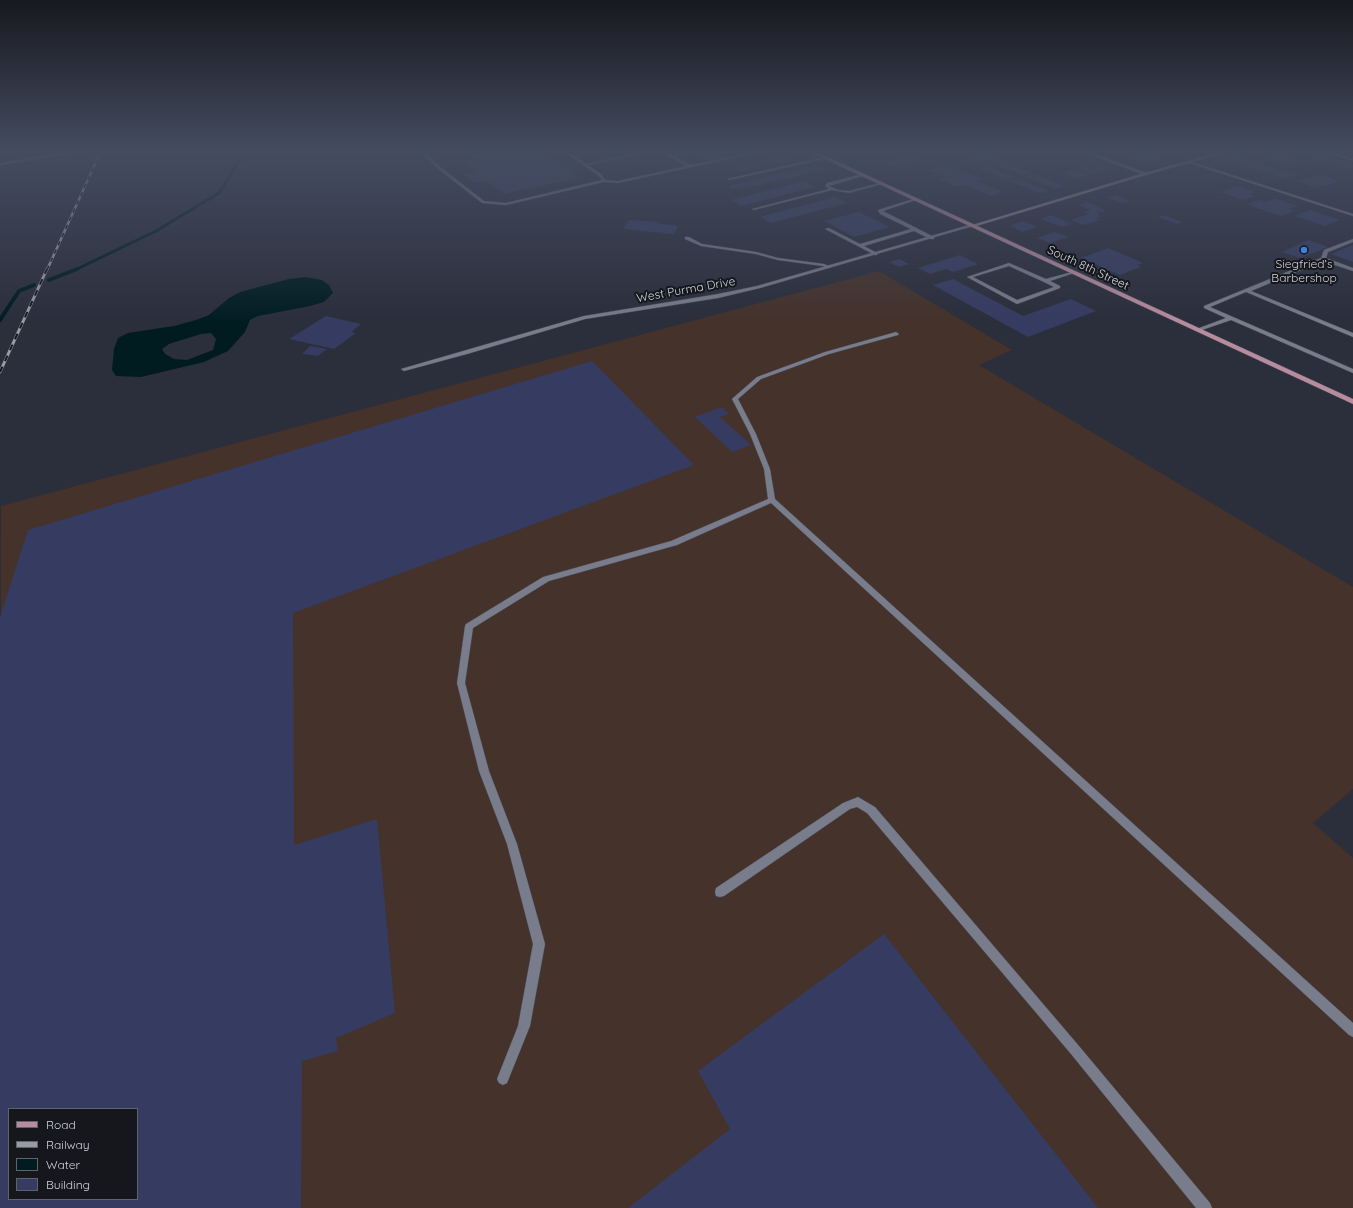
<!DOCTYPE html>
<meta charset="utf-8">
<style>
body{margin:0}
#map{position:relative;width:1353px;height:1208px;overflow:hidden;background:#2b2e3b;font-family:Quicksand,sans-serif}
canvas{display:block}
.legend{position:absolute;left:8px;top:1108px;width:130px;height:92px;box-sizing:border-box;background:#15171d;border:1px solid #61636a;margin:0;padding:5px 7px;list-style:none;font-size:12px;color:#d2d4dd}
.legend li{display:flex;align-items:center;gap:8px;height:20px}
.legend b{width:20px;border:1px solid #61636a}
</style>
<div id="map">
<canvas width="1353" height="1208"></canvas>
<ul class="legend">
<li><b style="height:5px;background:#b78c9e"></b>Road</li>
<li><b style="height:5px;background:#989aa4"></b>Railway</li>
<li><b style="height:11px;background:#001c21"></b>Water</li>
<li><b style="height:11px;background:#363c61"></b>Building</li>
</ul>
</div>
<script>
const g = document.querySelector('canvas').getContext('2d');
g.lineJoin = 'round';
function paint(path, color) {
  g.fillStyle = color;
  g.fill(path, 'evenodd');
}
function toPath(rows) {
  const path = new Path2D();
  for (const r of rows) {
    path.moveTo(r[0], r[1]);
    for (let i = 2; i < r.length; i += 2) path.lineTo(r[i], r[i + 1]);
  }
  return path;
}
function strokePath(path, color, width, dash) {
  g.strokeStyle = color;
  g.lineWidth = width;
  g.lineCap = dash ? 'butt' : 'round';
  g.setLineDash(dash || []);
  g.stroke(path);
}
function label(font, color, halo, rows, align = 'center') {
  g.font = font + ' Quicksand,sans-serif';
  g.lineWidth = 4;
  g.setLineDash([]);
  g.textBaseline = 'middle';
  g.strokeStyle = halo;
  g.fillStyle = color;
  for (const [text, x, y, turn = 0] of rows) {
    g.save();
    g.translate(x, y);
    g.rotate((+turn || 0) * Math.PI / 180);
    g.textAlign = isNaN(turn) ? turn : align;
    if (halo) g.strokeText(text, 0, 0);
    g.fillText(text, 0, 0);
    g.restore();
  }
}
const industrial = toPath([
 [879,271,1012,350,979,365,1353,587,1353,789,1313,823,1353,858,1353,1208,0,1208,1,506],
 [9,1109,137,1109,137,1199,9,1199]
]);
const water = toPath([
 [306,277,322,280,329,285,333,293,324,302,310,306,258,316,250,320,245,332,228,351,204,362,141,377,116,376,112,370,114,349,118,338,128,333,174,326,196,320,209,315,229,298,240,292,289,279],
 [211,333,216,339,213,350,187,360,174,359,165,354,162,349,169,344,201,334]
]);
const streamFar1 = toPath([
 [75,270,156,231,219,193,244,153]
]);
const stream = toPath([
 [49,280,77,269],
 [0,320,19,291,34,285]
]);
const building = toPath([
 [502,153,543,153,560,166,567,164,579,172,573,174,579,178,504,194,487,181,475,183,464,175,477,172,463,161],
 [734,153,706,160,695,154,698,153],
 [1148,153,1163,157,1144,162,1132,158],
 [1316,153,1353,164,1353,167,1348,168,1299,154],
 [987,154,996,158,970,164,961,161],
 [1280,155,1301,162,1292,165,1295,166,1289,168,1264,160],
 [913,156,924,161,895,168,884,163],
 [1237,156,1298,175,1286,179,1225,160],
 [785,157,792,161,773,165,766,161],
 [1002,161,1032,173,1023,175,994,164],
 [756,164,762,167,740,172,733,169],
 [816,165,825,170,741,189,737,187,732,189,728,186],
 [948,165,983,179,977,181,1003,192,991,196,964,185,956,187,938,179,945,177,929,170],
 [986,166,1015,177,1006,180,977,168],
 [1100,166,1111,170,1094,174,1080,169,1086,167,1090,169],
 [1071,170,1075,172,1079,170,1090,175,1076,179,1061,173],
 [1034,174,1065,186,1057,189,1026,177],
 [1319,175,1340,181,1317,188,1297,181],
 [1018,179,1049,191,1040,193,1009,181],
 [804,181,815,187,741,206,731,200],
 [1237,186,1255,192,1248,194,1255,196,1243,200,1220,192],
 [1115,195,1130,201,1122,203,1108,198],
 [835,197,847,203,771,223,760,217],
 [1275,198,1298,206,1288,209,1294,211,1281,216,1246,204,1260,200,1266,202],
 [1087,202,1103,209,1105,212,1098,212,1100,217,1096,218,1100,220,1083,225,1071,220,1089,214,1083,212,1091,210,1079,205],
 [1310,210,1340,220,1325,226,1295,216],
 [859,212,890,227,854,237,824,221],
 [1051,215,1072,224,1062,227,1041,219],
 [1163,215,1183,222,1177,224,1158,217],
 [629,220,657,222,656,223,678,226,674,234,623,229],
 [1023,221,1037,227,1023,232,1009,226],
 [1055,232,1069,237,1050,243,1037,238],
 [1308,240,1328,247,1301,258,1282,252],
 [1353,245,1353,262,1331,254],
 [1108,248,1143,263,1137,265,1141,267,1120,275,1081,258],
 [960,255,978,264,953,272,946,269,930,274,918,268],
 [899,259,909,264,899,267,889,262],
 [953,279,1023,316,1071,299,1096,311,1028,337,933,285],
 [326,316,361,324,351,332,356,333,334,349,289,339],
 [310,346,327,349,318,356,302,354],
 [592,361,694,465,293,613,294,845,377,819,395,1013,336,1038,338,1051,302,1061,301,1208,0,1208,0,617,28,530],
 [9,1109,137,1109,137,1199,9,1199],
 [722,407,729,414,720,417,751,445,732,452,695,417],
 [884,934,1098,1208,628,1208,730,1129,698,1071]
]);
const lane = toPath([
 [424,153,429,153,427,155,439,166,484,201,506,203,602,180,599,176,565,153,570,153,586,164,636,153,646,153,588,165,601,174,605,180,618,181,686,166,672,158,670,158,664,153,670,153,673,155,689,153,676,157,691,165,747,153,757,153,618,183,604,182,506,205,482,203,437,168,424,156,424,153],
 [466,153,475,155,494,153,475,157,466,153],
 [1327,153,1334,153,1353,159,1353,161,1327,153],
 [824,157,825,159,729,180,727,179,824,157],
 [862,174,863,176,829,186,838,190,849,191,880,183,882,184,849,193,832,190,754,210,752,209,829,189,825,186,827,183,862,174],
 [913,199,916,200,883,211,934,237,934,239,930,239,914,231,864,246,877,253,877,255,875,255,825,229,829,228,860,244,911,229,880,214,878,210,913,199],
 [685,237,689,237,702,244,756,252,778,258,824,264,831,267,829,268,823,266,778,260,756,254,701,246,685,239,685,237],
 [1353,239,1353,242,1328,252,1326,258,1353,268,1353,271,1323,261,1251,291,1353,333,1353,337,1246,292,1210,307,1353,369,1353,373,1231,320,1199,331,1194,330,1226,318,1204,308,1204,306,1321,258,1324,250,1353,239],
 [1009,263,1046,279,1072,272,1074,273,1050,281,1060,286,1060,288,1017,304,967,277,1009,263],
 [1009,266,1044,282,1054,287,1017,300,973,277,1009,266],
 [896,332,899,334,898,335,829,354,761,379,738,399,756,434,770,469,775,499,1353,1023,1353,1037,1349,1035,771,503,677,545,549,581,473,628,465,683,489,771,517,844,545,944,530,1026,507,1083,503,1085,499,1083,497,1079,518,1026,533,944,507,844,479,771,457,683,465,626,466,624,543,577,671,541,768,499,764,469,750,434,732,399,733,398,757,377,825,352,896,332],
 [858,797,875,807,1079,1046,1210,1203,1212,1208,1196,1208,1071,1054,867,813,857,807,850,809,724,896,720,897,716,896,715,892,716,888,843,803,858,797]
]);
const street = toPath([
 [1093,153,1146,173,1147,174,1144,175,1086,153,1093,153],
 [1189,161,1353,214,1353,216,1189,163,1189,161],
 [969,225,973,226,760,288,718,298,585,319,467,354,404,371,401,369,584,316,718,294,757,286,969,225]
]);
const secondary = toPath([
 [63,153,75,153,0,165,0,163,63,153],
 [1216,153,1224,153,1136,178,973,227,969,226,1134,176,1216,153]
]);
const primary = toPath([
 [812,153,819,153,1353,399,1353,404,812,153]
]);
const railFar1 = toPath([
 [47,270,100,153]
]);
const rail = toPath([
 [0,372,47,269]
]);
const markers = [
 [1304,250,4,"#3f7fe0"]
];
const farPoinames = [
 ["Siegfried’s",1304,264],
 ["Barbershop",1304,278]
];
const farStreetnames = [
 ["South 8th Street",1088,268,25],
 ["West Purma Drive",686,290,-10]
];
paint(industrial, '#44322b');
paint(water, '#001c21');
strokePath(streamFar1, '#001c21', 3);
strokePath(stream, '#001c21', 4);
paint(building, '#363c61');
strokePath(lane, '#494b56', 1);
strokePath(street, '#494b56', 1);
strokePath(secondary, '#494b56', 1);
strokePath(primary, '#494b56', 1);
paint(lane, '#787c8b');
paint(street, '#787c8b');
paint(secondary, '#988494');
paint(primary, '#b78c9e');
strokePath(railFar1, '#989aa4', 2.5);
strokePath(rail, '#989aa4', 3);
strokePath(railFar1, '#15171d', 1.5, [4.5]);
strokePath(rail, '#15171d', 2, [6]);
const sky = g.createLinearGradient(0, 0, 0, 323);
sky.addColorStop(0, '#181920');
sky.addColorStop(0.47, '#444c60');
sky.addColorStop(1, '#444c6000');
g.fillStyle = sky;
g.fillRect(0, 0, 1353, 323);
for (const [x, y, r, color] of markers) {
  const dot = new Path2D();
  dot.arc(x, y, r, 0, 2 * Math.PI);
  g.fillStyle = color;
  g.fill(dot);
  strokePath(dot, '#15171d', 1.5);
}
label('12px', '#d2d4dd', '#15171d', farPoinames);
label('12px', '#d2d4dd', '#15171d', farStreetnames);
</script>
